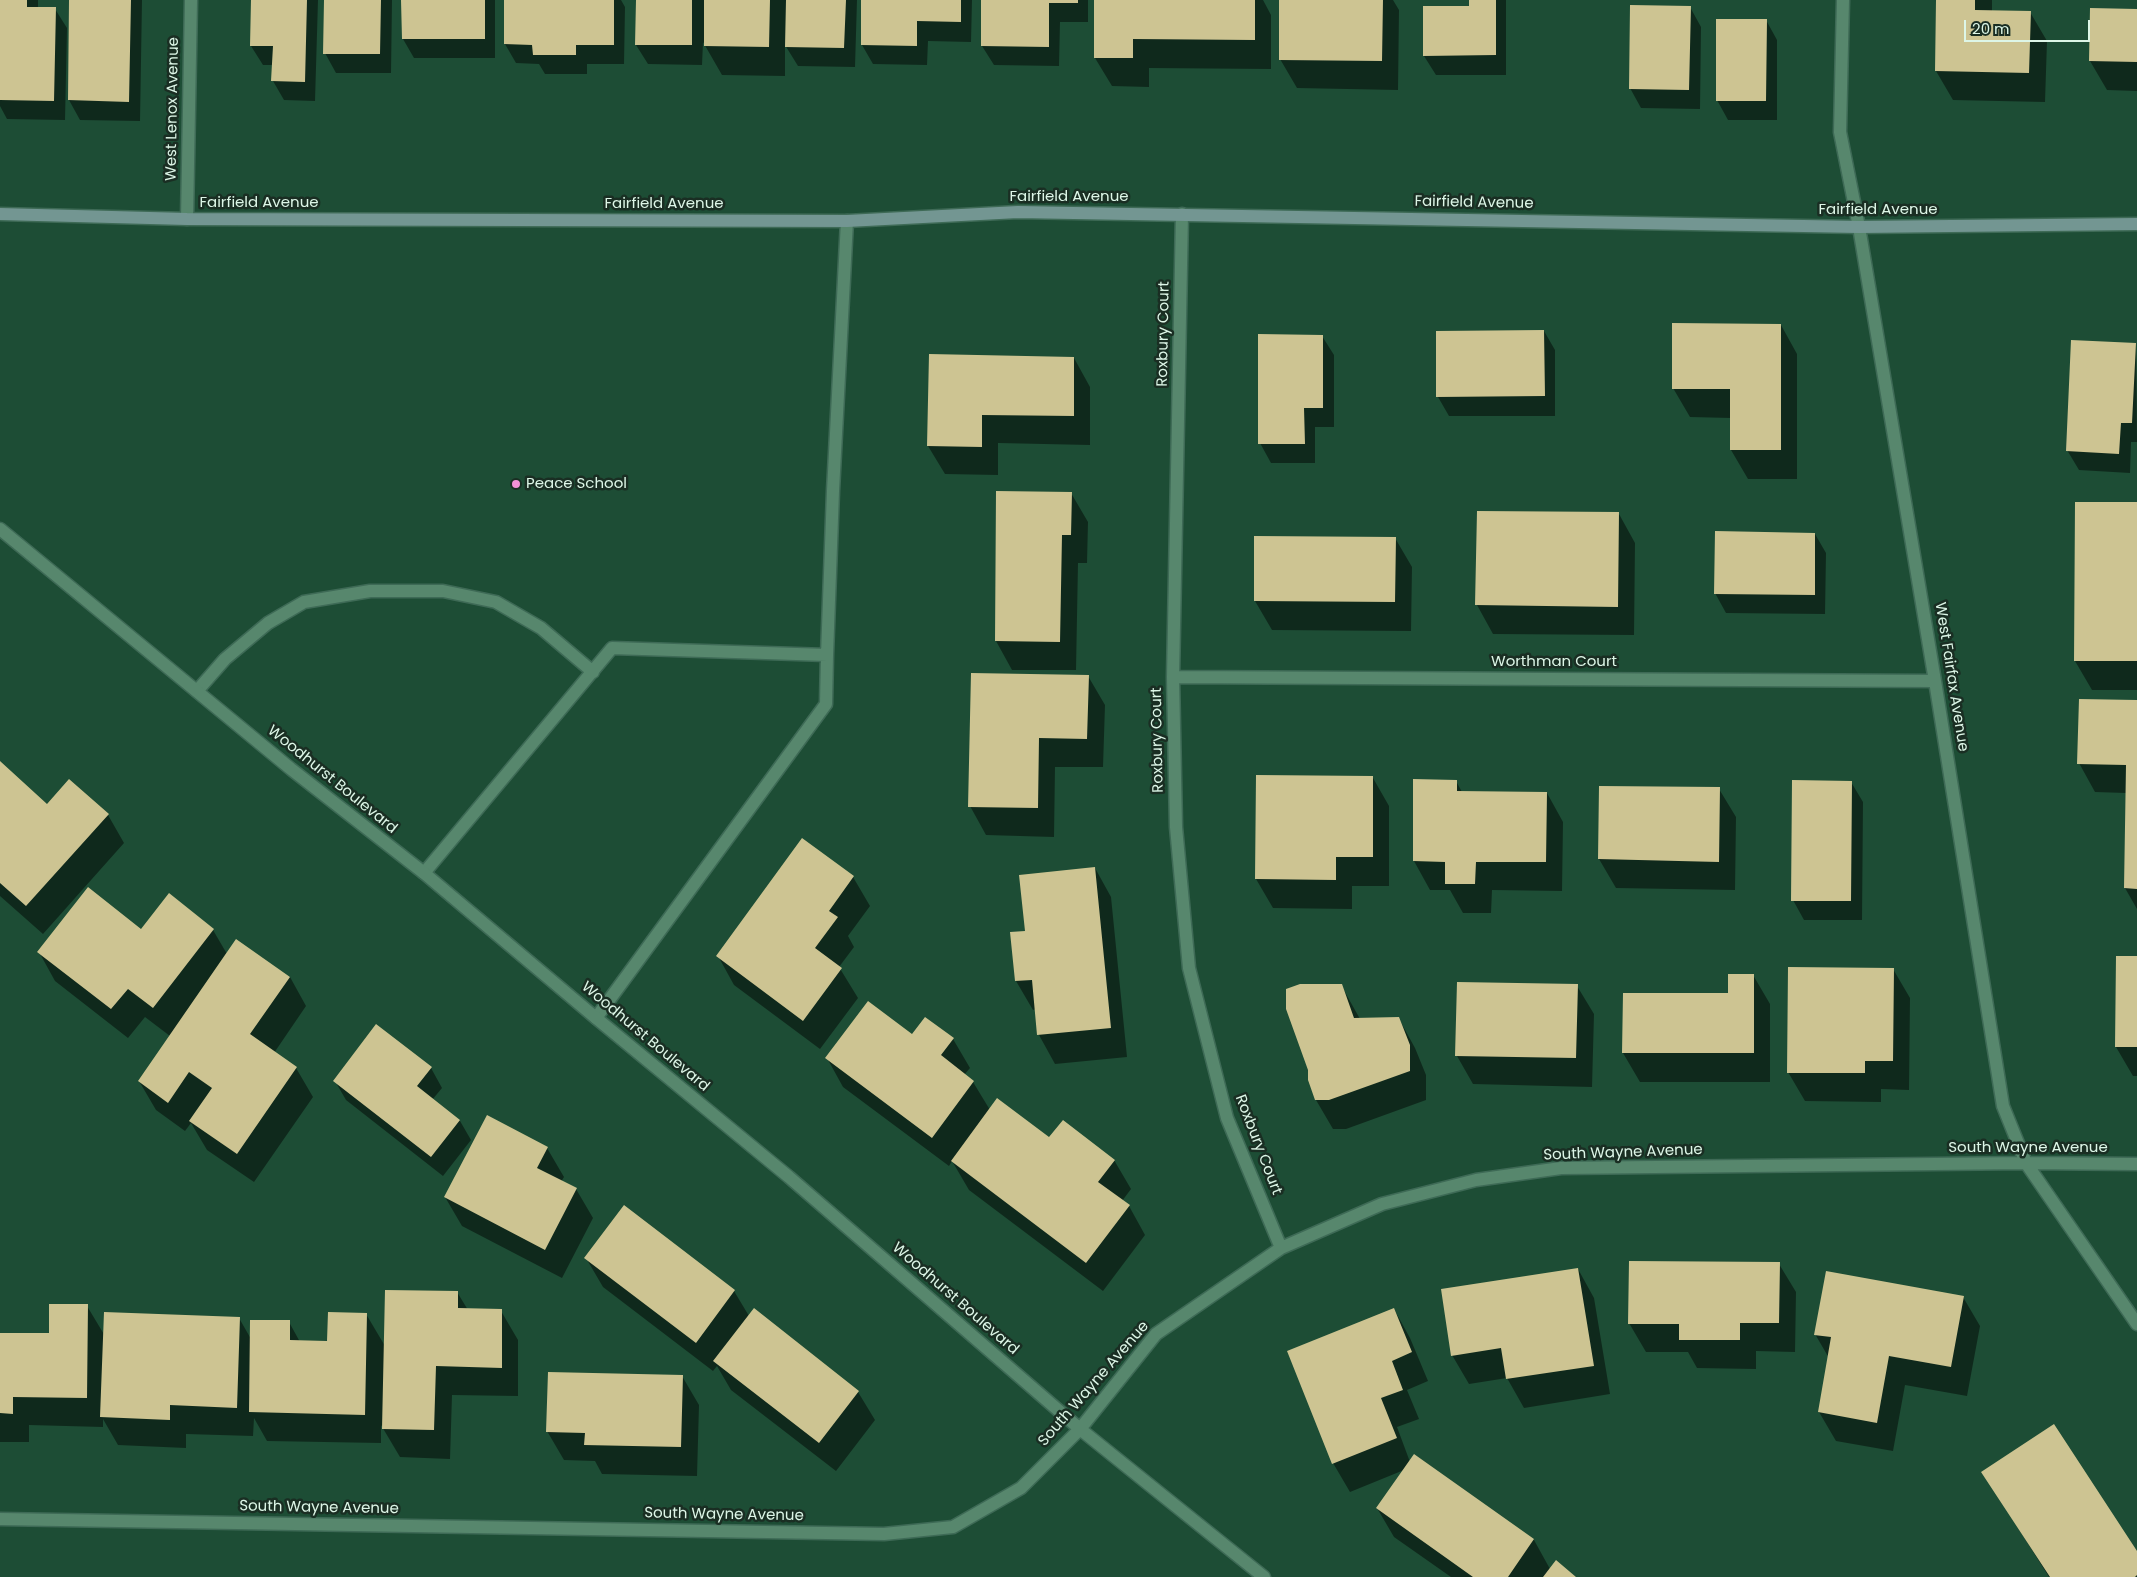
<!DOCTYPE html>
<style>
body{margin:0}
#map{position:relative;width:2137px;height:1577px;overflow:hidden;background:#1d4d35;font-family:Poppins,sans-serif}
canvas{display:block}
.scale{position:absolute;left:1964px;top:20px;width:126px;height:22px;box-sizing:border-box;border:2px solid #ddf6e7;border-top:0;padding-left:6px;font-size:15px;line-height:18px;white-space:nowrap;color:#ddf6e7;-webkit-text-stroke:4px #1a2e23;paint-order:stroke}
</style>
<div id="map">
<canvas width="2137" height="1577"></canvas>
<div class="scale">20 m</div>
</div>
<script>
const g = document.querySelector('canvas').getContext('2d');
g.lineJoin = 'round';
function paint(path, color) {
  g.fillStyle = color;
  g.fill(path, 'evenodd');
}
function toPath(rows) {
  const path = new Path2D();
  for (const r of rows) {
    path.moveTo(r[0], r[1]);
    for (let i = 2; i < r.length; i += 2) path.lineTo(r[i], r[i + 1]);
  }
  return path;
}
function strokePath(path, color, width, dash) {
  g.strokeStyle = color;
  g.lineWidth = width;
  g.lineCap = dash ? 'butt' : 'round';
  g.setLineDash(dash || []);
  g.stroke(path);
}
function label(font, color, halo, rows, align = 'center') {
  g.font = font + ' Poppins,sans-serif';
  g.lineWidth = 5;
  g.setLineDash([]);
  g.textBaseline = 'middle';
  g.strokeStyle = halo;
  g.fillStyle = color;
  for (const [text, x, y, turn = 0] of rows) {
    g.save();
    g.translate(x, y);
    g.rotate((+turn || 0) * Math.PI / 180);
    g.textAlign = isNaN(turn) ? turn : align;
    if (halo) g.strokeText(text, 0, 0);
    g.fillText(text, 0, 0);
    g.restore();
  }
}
const shadow = toPath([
 [0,0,38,0,38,8,55,9,67,28,65,120,7,119,0,106],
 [71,0,142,0,140,121,80,120,69,100],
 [252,0,318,0,315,101,284,100,273,81,273,65,263,65,251,46],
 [325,0,392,0,391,73,336,73,325,53],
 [403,0,495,0,495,58,414,58,403,39],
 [505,0,621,0,625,7,624,64,587,64,587,74,545,74,539,64,516,63,505,44],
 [637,0,857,0,855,67,798,66,785,45,785,76,722,75,703,42,702,65,648,64,636,45],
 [862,0,972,0,971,42,928,41,927,65,873,64,862,45],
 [983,0,1088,0,1088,22,1060,22,1059,66,994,65,982,46],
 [1096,0,1263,0,1271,15,1271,69,1149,68,1149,87,1112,86,1095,58],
 [1296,0,1393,0,1399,10,1398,90,1297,88,1280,59],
 [1470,0,1506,0,1506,75,1436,75,1424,56,1470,8],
 [1938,0,1992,0,1992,11,2030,12,2047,41,2045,102,1953,100,1936,71],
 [1690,7,1701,27,1700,109,1641,108,1630,88],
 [2137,11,2137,91,2107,90,2090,61],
 [1766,20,1777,40,1777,120,1728,120,1717,100],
 [1781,325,1797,354,1797,479,1748,479,1731,450,1731,418,1690,417,1673,388],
 [1544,331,1555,350,1555,416,1449,416,1438,397],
 [1322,336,1334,355,1334,427,1315,427,1315,463,1271,463,1260,443],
 [2136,344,2137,442,2131,442,2130,473,2079,470,2067,450],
 [1074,358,1090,387,1090,445,998,443,998,475,945,474,928,446],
 [1071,493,1088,522,1087,563,1078,563,1076,670,1012,670,996,641],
 [2137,503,2137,690,2092,690,2075,661,2076,504],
 [1619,514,1635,543,1634,635,1493,634,1477,605],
 [1815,534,1826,553,1825,614,1726,613,1715,593],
 [1255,537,1395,538,1412,567,1411,631,1272,630,1255,601],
 [1088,676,1105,705,1103,767,1055,767,1054,837,986,835,970,806],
 [2137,701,2137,909,2125,888,2126,793,2095,792,2079,763],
 [0,763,47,805,108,815,124,843,43,934,0,896],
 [1373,778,1389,806,1389,886,1352,886,1352,909,1273,908,1256,879],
 [1415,781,1456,781,1462,792,1547,793,1563,822,1562,891,1492,890,1491,913,1463,913,1450,890,1430,890,1414,861],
 [1851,782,1863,802,1862,920,1804,920,1793,900],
 [1600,787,1719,789,1736,817,1735,890,1616,888,1599,859],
 [1095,868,1111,897,1127,1057,1055,1064,1039,1035,1036,1009,1033,1010,1016,981,1026,932],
 [853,877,870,906,848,936,854,947,839,967,858,998,820,1049,734,985,718,956],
 [213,930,227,954,290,977,306,1006,274,1053,296,1068,313,1097,254,1182,207,1150,191,1123,185,1131,156,1110,139,1081,170,1036,145,1017,128,1038,55,981,39,952,141,931],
 [2137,958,2137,1076,2133,1076,2116,1047],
 [1893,969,1910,998,1909,1090,1881,1089,1881,1102,1805,1101,1788,1072],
 [1753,975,1770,1004,1770,1082,1640,1082,1623,1053,1729,995],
 [1341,985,1360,1019,1399,1019,1415,1048,1426,1075,1426,1100,1346,1129,1333,1129,1316,1100],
 [1577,986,1594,1014,1592,1087,1473,1084,1457,1056],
 [912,1036,953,1039,970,1068,964,1075,973,1082,990,1110,1050,1139,1114,1160,1131,1189,1122,1201,1129,1206,1145,1235,1103,1291,969,1190,952,1161,949,1166,843,1087,827,1058],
 [431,1068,442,1088,432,1100,460,1121,471,1140,443,1176,346,1100,335,1081],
 [547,1148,564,1177,561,1182,576,1189,593,1218,562,1278,462,1226,445,1197],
 [624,1207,734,1291,749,1316,858,1392,875,1420,836,1471,731,1390,717,1366,713,1371,603,1287,586,1258],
 [1779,1264,1796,1292,1795,1352,1756,1351,1756,1369,1697,1368,1688,1352,1646,1352,1629,1323],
 [1578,1269,1594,1298,1610,1394,1524,1408,1507,1378,1469,1384,1452,1355],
 [457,1292,468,1310,501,1311,518,1340,518,1396,452,1395,450,1459,400,1457,381,1425,381,1443,267,1441,254,1418,253,1436,186,1434,186,1448,118,1445,103,1419,103,1427,29,1425,29,1442,0,1442,0,1334,50,1335,87,1306,105,1336,239,1318,251,1339,289,1322,300,1342,328,1342,366,1314,385,1346],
 [1963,1297,1980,1326,1967,1396,1905,1385,1893,1451,1836,1441,1819,1412,1829,1358,1815,1334],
 [1394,1309,1410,1338,1428,1381,1407,1390,1419,1419,1397,1427,1410,1462,1415,1455,1534,1540,1550,1569,1574,1577,1451,1577,1394,1537,1377,1508,1404,1470,1350,1492,1333,1463],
 [682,1376,699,1405,697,1476,602,1474,595,1461,564,1460,547,1431],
 [1983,1472,2137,1553,2137,1577,2049,1577]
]);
const building = toPath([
 [0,0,27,0,27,7,56,7,54,101,0,100],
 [69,0,131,0,129,102,68,100],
 [251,0,307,0,305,82,271,81,273,46,250,46],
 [324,0,381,0,380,54,323,54],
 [401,0,485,0,485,39,402,39],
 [504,0,614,0,614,45,576,45,576,55,533,55,532,45,504,44],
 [636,0,692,0,692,45,635,45],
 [704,0,770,0,769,47,704,46],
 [786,0,846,0,844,48,785,47],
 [861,0,961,0,961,22,917,21,917,46,861,45],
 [981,0,1078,0,1078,3,1049,3,1049,47,981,46],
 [1094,0,1255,0,1255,40,1133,39,1133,58,1094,58],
 [1279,0,1383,0,1382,61,1279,60],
 [1469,0,1496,0,1496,55,1423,56,1423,6,1469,6],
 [1936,0,1975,0,1975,10,2031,11,2029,73,1935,71],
 [1630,5,1691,6,1689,90,1629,89],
 [2090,8,2137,9,2137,62,2089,61],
 [1716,19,1767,19,1766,101,1716,101],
 [1672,323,1781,324,1781,450,1730,450,1730,389,1672,389],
 [1544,330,1545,396,1436,397,1436,331],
 [1258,334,1323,335,1323,408,1304,408,1305,444,1258,444],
 [2071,340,2136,343,2132,423,2121,423,2119,454,2066,451],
 [929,354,1074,357,1074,416,982,415,982,447,927,446],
 [996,491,1072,492,1071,535,1062,535,1060,642,995,641],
 [2075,502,2137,502,2137,661,2074,661],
 [1477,511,1619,512,1618,607,1475,605],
 [1715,531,1815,533,1815,595,1714,594],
 [1254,536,1396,537,1395,602,1254,601],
 [971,673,1089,675,1087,739,1039,738,1038,808,968,807],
 [2079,699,2137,700,2137,889,2124,888,2126,765,2077,764],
 [0,761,47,804,69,779,109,814,26,906,0,883],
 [1256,775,1373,776,1373,857,1336,857,1336,880,1255,879],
 [1413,779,1457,780,1457,791,1547,792,1546,862,1476,862,1475,884,1445,884,1445,862,1413,861],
 [1792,780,1852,781,1851,901,1791,901],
 [1599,786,1720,787,1719,862,1598,859],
 [802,838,854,876,829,911,838,917,815,948,842,968,803,1021,716,956],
 [1095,867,1111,1028,1037,1035,1032,980,1015,981,1010,932,1025,931,1019,875],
 [88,887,141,929,169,893,214,929,153,1008,128,989,111,1009,37,952],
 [236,939,290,977,250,1034,297,1067,237,1154,189,1121,212,1088,189,1072,168,1103,138,1081],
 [2116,956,2137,956,2137,1047,2115,1047],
 [1788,967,1894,968,1893,1061,1865,1061,1865,1073,1787,1073],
 [1728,974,1754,974,1754,1053,1622,1053,1623,993,1728,993],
 [1457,982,1578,984,1576,1058,1455,1056],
 [1300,984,1342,984,1354,1018,1399,1017,1410,1045,1410,1071,1329,1100,1315,1100,1308,1080,1308,1070,1286,1009,1286,989],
 [868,1001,912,1034,925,1017,954,1038,941,1055,974,1081,932,1138,825,1058],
 [376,1024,432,1067,417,1086,460,1120,431,1157,333,1081],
 [997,1098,1049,1137,1063,1120,1115,1160,1098,1182,1130,1205,1086,1263,951,1161],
 [487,1115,548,1147,537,1168,577,1188,545,1250,444,1197],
 [624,1205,735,1290,696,1343,584,1258],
 [1629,1261,1780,1262,1779,1323,1740,1323,1740,1340,1679,1340,1679,1324,1628,1324],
 [1578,1268,1594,1366,1506,1379,1501,1348,1451,1356,1441,1289],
 [1826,1271,1964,1296,1951,1367,1889,1356,1877,1423,1818,1412,1831,1337,1814,1335],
 [385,1290,458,1291,458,1308,502,1309,502,1368,436,1366,434,1430,382,1429],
 [49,1304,88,1304,87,1398,13,1397,13,1414,0,1413,0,1333,49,1333],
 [754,1308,859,1391,819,1443,713,1361],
 [1394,1308,1412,1352,1392,1361,1403,1390,1381,1398,1397,1438,1332,1464,1287,1351],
 [104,1312,240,1317,237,1408,170,1405,170,1420,100,1417],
 [328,1312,367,1313,365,1415,249,1412,250,1320,290,1320,290,1340,327,1341],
 [548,1372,683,1375,681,1447,584,1445,585,1433,546,1432],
 [2054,1424,2137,1551,2137,1575,2135,1577,2050,1577,1981,1472],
 [1414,1454,1534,1539,1508,1577,1473,1577,1376,1508],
 [1556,1560,1576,1577,1543,1577]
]);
const lane = toPath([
 [197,691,225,659,268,623,304,602,370,591,443,591,496,602,541,628,593,672],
 [424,873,612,648,827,655,833,491,847,221],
 [596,1018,826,704,827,655]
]);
const street = toPath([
 [1843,0,1840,132,1859,227,1935,681,2003,1106,2026,1163,2137,1324],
 [1182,214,1173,677,1176,827,1189,968,1227,1118,1281,1248],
 [187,219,191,0],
 [0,529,291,769,424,873,596,1018,789,1177,1080,1429,1264,1577],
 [1173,677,1935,681],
 [0,1519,884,1534,953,1527,1021,1488,1080,1429,1156,1334,1281,1248,1382,1204,1476,1180,1561,1168,2026,1163,2137,1164]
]);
const secondary = toPath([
 [0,214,187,219,847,221,1018,212,1859,227,2137,224]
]);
const markers = [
 [516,484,5,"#f391d6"]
];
const streetNames = [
 ["West Lenox Avenue",173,109,-89],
 ["Fairfield Avenue",1069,197],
 ["Fairfield Avenue",259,203],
 ["Fairfield Avenue",1474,203,1],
 ["Fairfield Avenue",664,204],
 ["Fairfield Avenue",1878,210],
 ["Roxbury Court",1164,334,-89],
 ["Worthman Court",1554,662],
 ["West Fairfax Avenue",1951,677,81],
 ["Roxbury Court",1158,740,-91],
 ["Woodhurst Boulevard",332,780,39],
 ["Woodhurst Boulevard",645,1037,40],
 ["Roxbury Court",1258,1145,69],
 ["South Wayne Avenue",2028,1148],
 ["South Wayne Avenue",1623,1153,-2],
 ["Woodhurst Boulevard",955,1299,41],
 ["South Wayne Avenue",1094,1384,-49],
 ["South Wayne Avenue",319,1508,1],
 ["South Wayne Avenue",724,1515,1]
];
const poiNames = [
 ["Peace School",526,484]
];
paint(shadow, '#0007');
paint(building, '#cdc492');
strokePath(lane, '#3e6a56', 15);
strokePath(street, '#3e6a56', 15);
strokePath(secondary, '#3e6a56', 15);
strokePath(lane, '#57876d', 12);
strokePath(street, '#57876d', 12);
strokePath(secondary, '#739692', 12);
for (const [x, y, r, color] of markers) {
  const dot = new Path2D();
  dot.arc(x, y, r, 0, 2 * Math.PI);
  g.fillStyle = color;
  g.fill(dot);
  strokePath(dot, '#1a2e23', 2);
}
label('15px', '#ddf6e7', '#1a2e23', streetNames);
label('15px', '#ddf6e7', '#1a2e23', poiNames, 'left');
</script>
